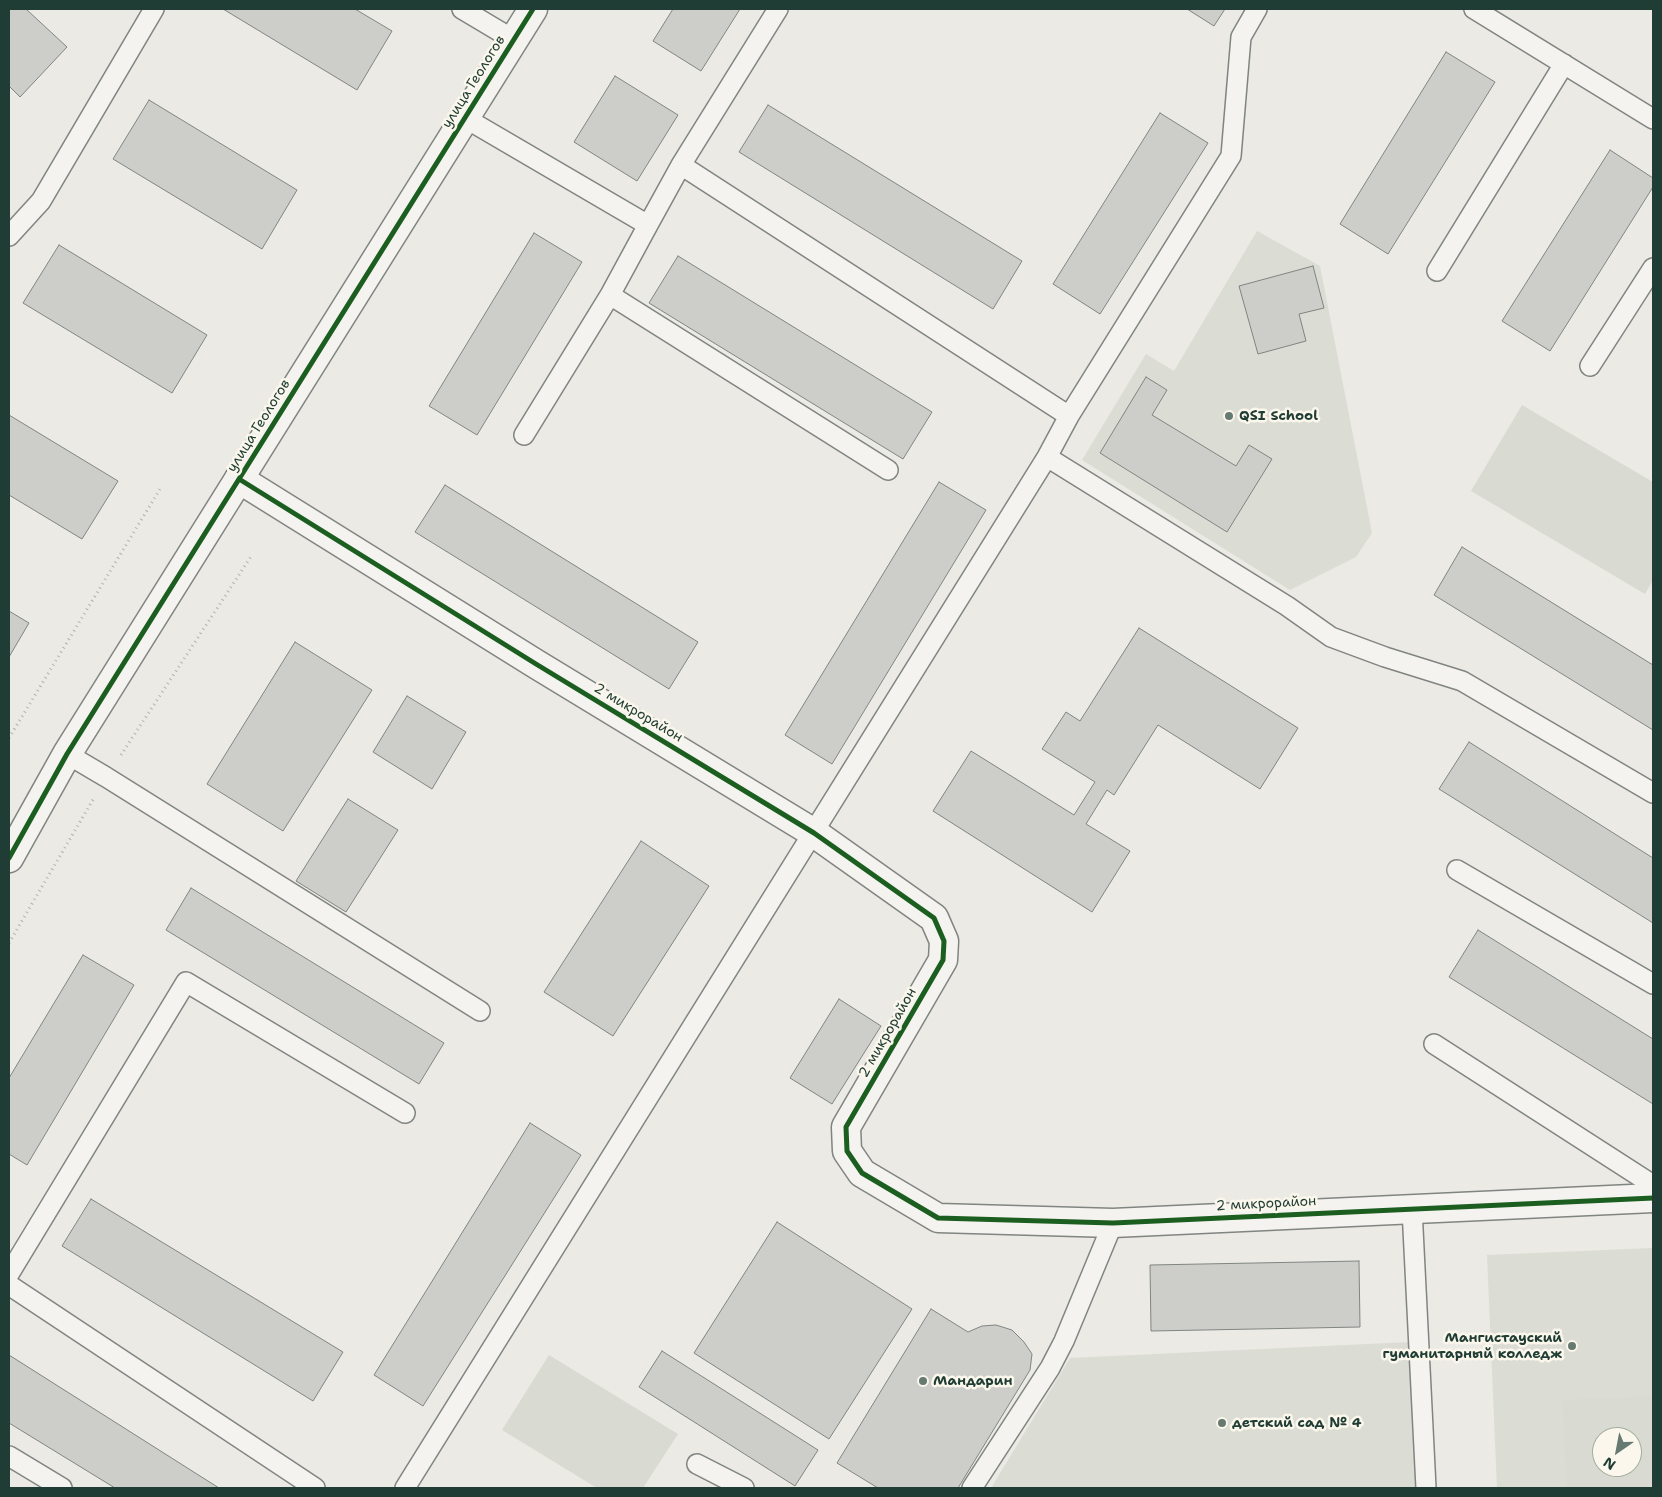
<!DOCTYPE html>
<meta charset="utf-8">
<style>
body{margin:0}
#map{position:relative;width:1662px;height:1497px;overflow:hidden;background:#ebeae4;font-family:"Shantell Sans",sans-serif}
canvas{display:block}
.frame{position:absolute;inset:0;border:10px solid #1f3d34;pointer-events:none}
.north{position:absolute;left:1592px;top:1427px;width:50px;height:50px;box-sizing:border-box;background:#fbf7ec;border:1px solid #a3ada2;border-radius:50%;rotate:213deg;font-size:14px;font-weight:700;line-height:20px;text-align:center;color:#1f3d34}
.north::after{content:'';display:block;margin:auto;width:18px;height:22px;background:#667a72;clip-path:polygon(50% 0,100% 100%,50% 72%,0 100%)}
</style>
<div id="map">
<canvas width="1662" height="1497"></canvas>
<div class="frame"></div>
<div class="north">N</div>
</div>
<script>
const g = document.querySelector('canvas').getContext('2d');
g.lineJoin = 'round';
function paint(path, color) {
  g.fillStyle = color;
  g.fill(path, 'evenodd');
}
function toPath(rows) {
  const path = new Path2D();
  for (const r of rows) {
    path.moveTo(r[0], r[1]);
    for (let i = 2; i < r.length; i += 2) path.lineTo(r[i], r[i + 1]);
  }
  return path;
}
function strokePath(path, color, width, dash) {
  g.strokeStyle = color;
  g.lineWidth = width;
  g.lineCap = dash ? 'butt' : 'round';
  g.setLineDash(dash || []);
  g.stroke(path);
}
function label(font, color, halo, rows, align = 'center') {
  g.font = font + ' "Shantell Sans",sans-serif';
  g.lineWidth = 5;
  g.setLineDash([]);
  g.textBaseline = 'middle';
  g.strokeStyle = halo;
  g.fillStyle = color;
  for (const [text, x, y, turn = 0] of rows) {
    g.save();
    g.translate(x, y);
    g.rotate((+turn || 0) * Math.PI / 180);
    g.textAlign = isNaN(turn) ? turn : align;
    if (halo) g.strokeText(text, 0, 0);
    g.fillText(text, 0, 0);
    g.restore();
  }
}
const built = toPath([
 [1257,231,1320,266,1372,533,1356,557,1290,590,1082,460,1146,354,1174,371],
 [1653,1248,1653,1488,1497,1488,1487,1255],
 [1602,1437,1632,1437,1632,1467,1602,1467],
 [1410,1342,1416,1488,991,1488,1070,1358]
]);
const green = toPath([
 [1522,405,1653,482,1653,580,1645,594,1471,491],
 [549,1355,678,1434,643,1488,597,1488,502,1430],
 [1653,1396,1653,1488,1567,1488,1562,1400],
 [1602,1437,1632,1437,1632,1467,1602,1467]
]);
const building = toPath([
 [9,9,26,9,67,47,20,97,9,86,9,9],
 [223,9,355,9,392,31,357,90,223,9],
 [673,9,740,9,701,71,653,41,673,9],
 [1187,9,1225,9,1214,26,1187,9],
 [1446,52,1495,82,1388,254,1340,224,1446,52],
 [615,76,678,115,637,181,574,142,615,76],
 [149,100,297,190,262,249,113,159,149,100],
 [768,105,1022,261,993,309,739,152,768,105],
 [1160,113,1208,143,1100,314,1053,284,1160,113],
 [1610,150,1653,178,1653,187,1550,351,1502,321,1610,150],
 [534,233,582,262,477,435,429,406,534,233],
 [59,245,207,335,172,393,23,303,59,245],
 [678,256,932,412,903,459,649,303,678,256],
 [1313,266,1324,308,1299,314,1306,341,1258,354,1239,286,1313,266],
 [1146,377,1167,390,1152,415,1236,466,1249,445,1272,459,1227,532,1100,453,1146,377],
 [9,415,118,481,82,539,9,495,9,415],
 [939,482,986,510,832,764,785,735,939,482],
 [445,485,698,642,669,689,415,532,445,485],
 [1462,547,1653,665,1653,730,1434,595,1462,547],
 [9,611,29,623,9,657,9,611],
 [1139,628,1298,728,1260,789,1158,725,1114,795,1107,790,1086,824,1130,851,1092,912,933,811,971,751,1074,815,1095,782,1042,749,1066,712,1080,721,1139,628],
 [295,642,372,690,283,831,207,784,295,642],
 [407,696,466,732,432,789,373,752,407,696],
 [1469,742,1653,858,1653,923,1439,789,1469,742],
 [348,799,398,830,346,912,296,881,348,799],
 [641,841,709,886,613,1036,544,992,641,841],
 [191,888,444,1043,419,1084,166,930,191,888],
 [1478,930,1653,1039,1653,1104,1449,977,1478,930],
 [83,955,134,985,27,1165,9,1154,9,1078,83,955],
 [839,999,881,1026,832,1104,790,1078,839,999],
 [530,1123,581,1155,423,1406,374,1375,530,1123],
 [91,1199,343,1352,313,1401,62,1246,91,1199],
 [777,1222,912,1309,829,1439,694,1353,777,1222],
 [1359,1261,1360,1327,1151,1331,1150,1265,1359,1261],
 [931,1309,968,1332,982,1326,996,1325,1012,1330,1024,1342,1032,1354,1030,1370,958,1488,878,1488,837,1463,931,1309],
 [662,1351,818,1450,795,1486,639,1387,662,1351],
 [9,1355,219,1488,115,1488,9,1423,9,1355]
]);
const path = toPath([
 [9,738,160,489],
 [121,755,252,555],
 [9,943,94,798]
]);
const service = toPath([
 [462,9,514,40],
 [1474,9,1653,119],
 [465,118,648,225,681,165,778,9],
 [681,165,1069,416],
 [9,236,41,201,154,9],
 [1437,271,1564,64],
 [610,295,888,470],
 [1590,366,1653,268],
 [524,435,610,295,648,225],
 [1047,457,1287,606,1331,637,1385,657,1462,681,1653,793],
 [67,754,106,777,480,1011],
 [1457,870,1653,984],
 [1434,1044,1653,1185],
 [1412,1209,1426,1488],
 [9,1274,186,982,405,1113],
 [9,1285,315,1488],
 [9,1456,62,1488],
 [697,1464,744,1488],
 [405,1488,1047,457,1069,416,1231,156,1241,37,1257,9],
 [972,1488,1050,1368,1064,1341,1113,1223]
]);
const minor = toPath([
 [239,479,536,664,814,833,934,918,944,941,943,960,846,1127,847,1151,862,1173,938,1218,1113,1223,1653,1198]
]);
const tertiary = toPath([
 [9,858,67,754,533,9]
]);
const cycleway = toPath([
 [239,479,536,664,814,833,934,918,944,941,943,960,846,1127,847,1151,862,1173,938,1218,1113,1223,1653,1198],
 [9,858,67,754,533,9]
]);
const markers = [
 [1229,416,5,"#667a72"],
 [1572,1346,5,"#667a72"],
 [923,1381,5,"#667a72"],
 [1222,1423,5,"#667a72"]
];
const streetNames = [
 ["улица Геологов",474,82,-58],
 ["улица Геологов",259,426,-58],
 ["2 микрорайон",638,713,31],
 ["2 микрорайон",888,1033,-60],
 ["2 микрорайон",1266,1204,-3]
];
const poiNames = [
 ["QSI School",1239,416],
 ["Мангистауский",1562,1338,"right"],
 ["гуманитарный колледж",1562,1354,"right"],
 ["Мандарин",933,1381],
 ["детский сад № 4",1232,1423]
];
paint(built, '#dbdcd3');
paint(green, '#d9dbd2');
paint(building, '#cdceca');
strokePath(building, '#808581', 1);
strokePath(service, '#808581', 22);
strokePath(minor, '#808581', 31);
strokePath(tertiary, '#808581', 31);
strokePath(path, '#b0b3af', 3, [1, 4]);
strokePath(service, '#f4f3ef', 19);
strokePath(minor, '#f4f3ef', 28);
strokePath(tertiary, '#f4f3ef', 28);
strokePath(cycleway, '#1b5e20', 5);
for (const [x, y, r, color] of markers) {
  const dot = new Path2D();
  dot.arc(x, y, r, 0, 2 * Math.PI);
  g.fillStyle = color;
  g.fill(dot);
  strokePath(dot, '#fbf7ec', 2);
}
label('14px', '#1f3d34', '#fbf7ec', streetNames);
label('bold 14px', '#1f3d34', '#fbf7ec', poiNames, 'left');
</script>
